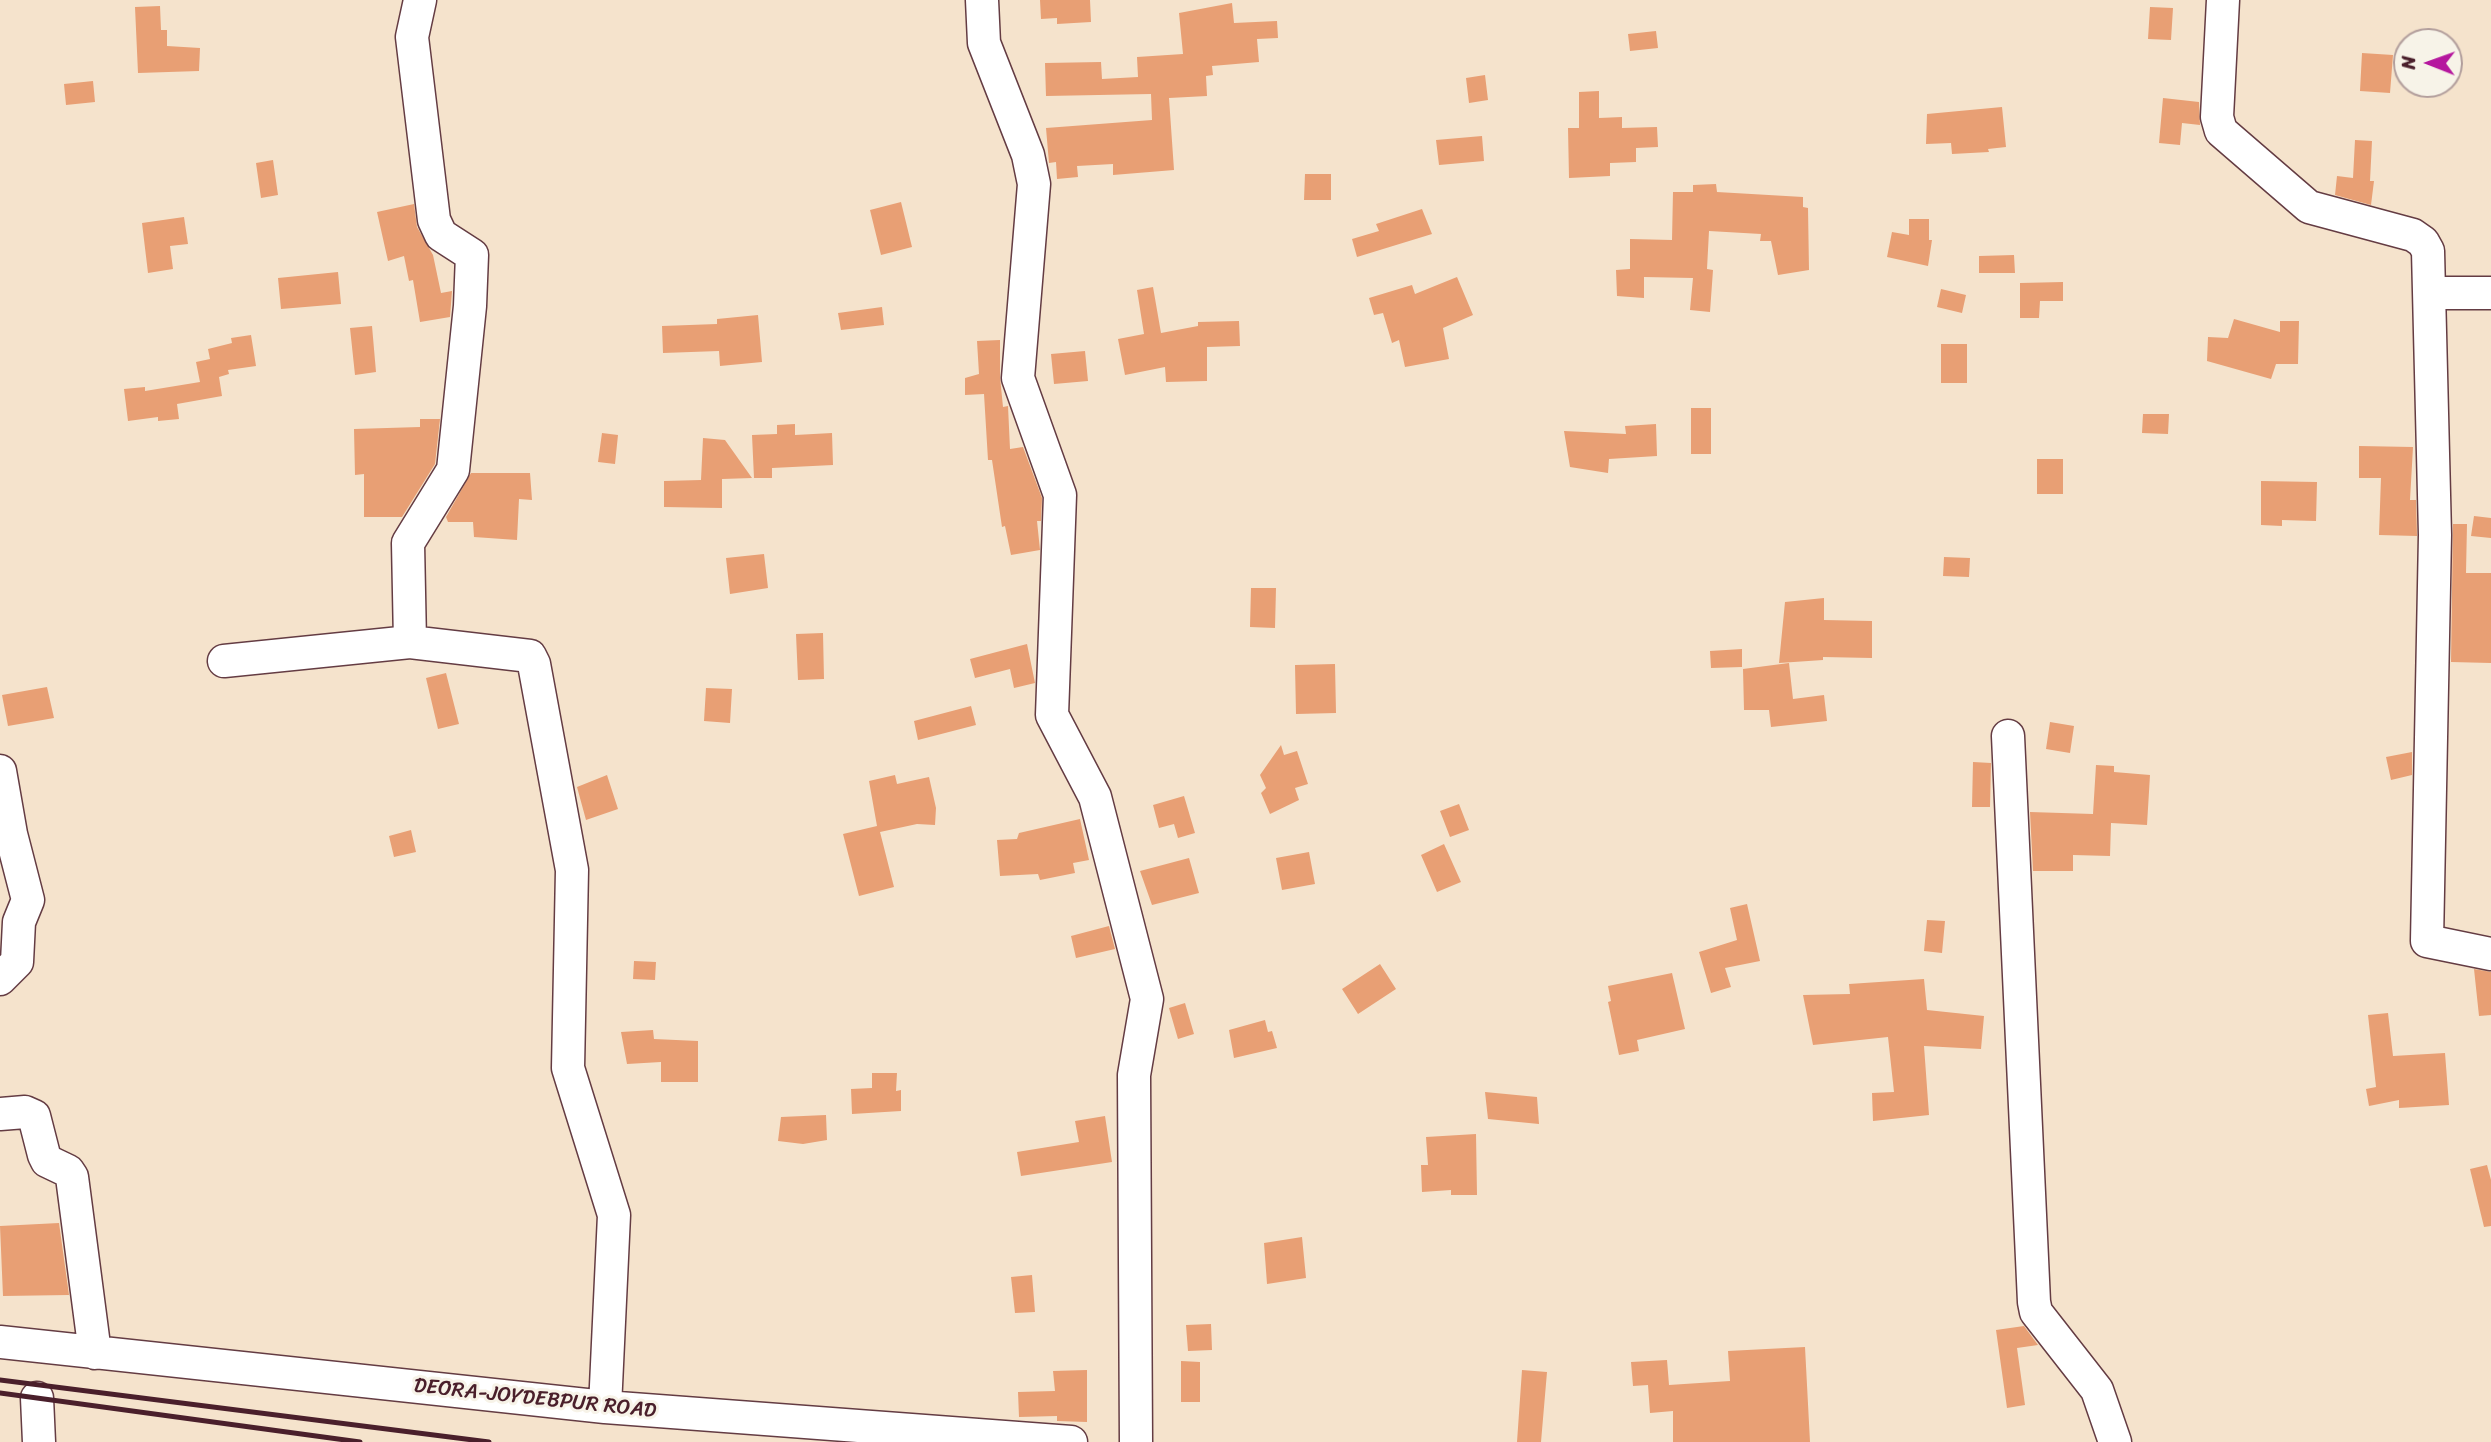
<!DOCTYPE html>
<style>
body{margin:0}
#map{position:relative;width:2491px;height:1442px;overflow:hidden;background:#f5e3cc;font-family:Sriracha,sans-serif}
canvas{display:block}
.north{position:absolute;left:2393px;top:28px;width:70px;height:70px;box-sizing:border-box;background:#f7f3e8;border:2px solid #b29e9c;border-radius:50%;rotate:271deg;font-size:19px;font-weight:700;line-height:28px;text-align:center;color:#4a1f2b}
.north::after{content:'';display:block;margin:auto;width:24px;height:32px;background:#b5179e;clip-path:polygon(50% 0,100% 100%,50% 72%,0 100%)}
</style>
<div id="map">
<canvas width="2491" height="1442"></canvas>
<div class="north">N</div>
</div>
<script>
const g = document.querySelector('canvas').getContext('2d');
g.lineJoin = 'round';
function paint(path, color) {
  g.fillStyle = color;
  g.fill(path, 'evenodd');
}
function toPath(rows) {
  const path = new Path2D();
  for (const r of rows) {
    path.moveTo(r[0], r[1]);
    for (let i = 2; i < r.length; i += 2) path.lineTo(r[i], r[i + 1]);
  }
  return path;
}
function strokePath(path, color, width, dash) {
  g.strokeStyle = color;
  g.lineWidth = width;
  g.lineCap = dash ? 'butt' : 'round';
  g.setLineDash(dash || []);
  g.stroke(path);
}
function label(font, color, halo, rows, align = 'center') {
  g.font = font + ' Sriracha,sans-serif';
  g.lineWidth = 6;
  g.setLineDash([]);
  g.textBaseline = 'middle';
  g.strokeStyle = halo;
  g.fillStyle = color;
  for (const [text, x, y, turn = 0] of rows) {
    g.save();
    g.translate(x, y);
    g.rotate((+turn || 0) * Math.PI / 180);
    g.textAlign = isNaN(turn) ? turn : align;
    if (halo) g.strokeText(text, 0, 0);
    g.fillText(text, 0, 0);
    g.restore();
  }
}
const building = toPath([
 [1040,0,1090,0,1091,22,1057,24,1057,18,1041,19],
 [1232,3,1234,23,1277,21,1278,38,1257,39,1259,62,1212,66,1213,75,1206,76,1207,96,1169,98,1174,170,1113,175,1113,164,1077,166,1078,177,1057,179,1056,162,1049,163,1046,128,1152,120,1151,94,1046,96,1045,63,1101,62,1102,79,1138,77,1137,57,1183,54,1179,13],
 [160,6,161,30,167,30,167,46,200,48,199,71,138,73,135,7],
 [2150,7,2173,8,2171,40,2148,39],
 [1656,31,1658,48,1630,51,1628,34],
 [2362,53,2393,55,2390,93,2360,91],
 [1485,75,1488,100,1469,103,1466,78],
 [93,81,95,102,66,105,64,84],
 [1599,91,1599,118,1622,117,1622,128,1657,127,1658,147,1636,148,1636,162,1610,163,1610,176,1569,178,1568,128,1579,128,1579,92],
 [2163,98,2199,102,2200,125,2182,123,2180,145,2159,143],
 [2002,107,2006,147,1988,149,1989,152,1952,154,1951,143,1926,144,1927,114],
 [1482,136,1484,161,1439,165,1436,140],
 [2355,140,2372,141,2370,181,2374,181,2371,205,2335,195,2337,176,2353,178],
 [273,160,278,195,261,198,256,163],
 [1305,174,1331,174,1331,200,1304,200],
 [1716,184,1717,192,1803,197,1803,207,1808,208,1809,270,1778,275,1771,241,1760,241,1761,234,1709,231,1707,269,1713,270,1710,312,1690,310,1693,278,1644,277,1644,298,1617,296,1616,270,1630,269,1630,239,1672,240,1673,192,1693,192,1693,185],
 [901,202,912,247,881,255,870,210],
 [414,204,417,227,433,255,441,293,452,291,450,317,420,322,413,280,409,281,404,256,388,261,377,212],
 [1422,209,1432,234,1357,257,1352,239,1379,231,1376,224],
 [184,217,188,244,170,246,173,269,148,273,142,223],
 [1909,219,1929,219,1929,240,1932,240,1928,266,1887,257,1892,232,1909,235],
 [2014,255,2015,273,1979,273,1979,256],
 [338,272,341,304,281,309,278,278],
 [1457,277,1473,315,1443,328,1449,359,1405,367,1399,340,1392,343,1383,313,1374,315,1369,298,1412,285,1415,294],
 [2063,282,2063,301,2040,301,2039,318,2020,318,2020,283],
 [1153,287,1161,333,1198,326,1198,322,1239,321,1240,346,1207,347,1207,381,1166,382,1165,367,1125,375,1118,339,1144,334,1137,290],
 [1941,289,1966,295,1962,313,1937,307],
 [882,307,884,325,841,330,838,313],
 [758,315,762,362,720,366,719,351,663,353,662,326,717,324,717,319],
 [2234,319,2280,332,2280,321,2299,321,2298,364,2276,364,2271,379,2207,361,2208,337,2228,338],
 [372,326,376,372,355,375,350,328],
 [251,335,256,366,228,370,229,374,219,377,222,396,177,404,179,419,158,421,158,417,128,421,124,389,145,387,145,391,200,382,196,362,210,359,208,349,232,343,231,338],
 [1000,340,1000,377,1003,407,1008,406,1010,449,1023,447,1042,498,1041,521,1037,521,1040,550,1011,555,1005,526,1002,527,992,460,988,460,984,394,965,395,965,378,979,374,977,341],
 [1941,344,1967,344,1967,383,1941,383],
 [1085,351,1088,381,1054,384,1051,354],
 [1691,408,1711,408,1711,454,1691,454],
 [2143,414,2169,414,2168,434,2142,433],
 [420,419,440,419,435,464,402,517,364,517,364,474,355,475,354,429,420,427],
 [795,424,795,435,832,433,833,465,772,468,772,478,754,478,752,435,777,434,777,425],
 [1656,424,1657,456,1609,459,1608,473,1570,467,1564,431,1626,434,1625,426],
 [602,433,618,435,615,464,598,462],
 [703,438,725,440,752,478,722,479,722,508,664,507,664,481,701,480],
 [2359,446,2413,447,2410,500,2416,500,2417,536,2379,535,2381,478,2359,478],
 [2037,459,2063,459,2063,494,2037,494],
 [471,473,530,473,532,500,519,499,517,540,474,537,473,522,448,522,446,517],
 [2261,481,2317,482,2316,521,2282,520,2282,526,2261,525],
 [2474,516,2491,518,2491,538,2471,536],
 [2453,524,2467,524,2466,573,2491,573,2491,663,2451,662],
 [764,554,768,588,730,594,726,558],
 [1944,557,1970,558,1969,577,1943,576],
 [1251,588,1276,588,1275,628,1250,627],
 [1824,598,1824,620,1872,621,1872,658,1823,657,1823,660,1779,663,1785,602],
 [823,633,824,679,798,680,796,634],
 [1027,644,1035,683,1014,688,1010,669,975,678,970,659],
 [1742,649,1742,667,1711,668,1710,651],
 [1789,663,1793,699,1824,695,1827,721,1771,727,1769,710,1744,710,1743,669],
 [1335,664,1336,713,1296,714,1295,665],
 [446,673,459,724,438,729,426,678],
 [47,687,54,718,8,726,2,695],
 [706,688,732,689,730,723,704,721],
 [971,706,976,725,918,740,914,721],
 [2050,722,2074,726,2070,753,2046,749],
 [1281,745,1284,755,1297,751,1308,784,1295,788,1299,800,1270,814,1261,793,1266,788,1260,775],
 [2412,752,2412,775,2391,780,2386,757],
 [1973,762,1991,763,1990,807,1972,807],
 [2096,765,2114,766,2114,772,2150,775,2147,825,2111,823,2110,856,2073,855,2073,871,2033,871,2030,812,2093,814],
 [607,775,618,809,586,820,577,787],
 [895,775,897,784,929,777,936,808,935,825,917,824,880,832,894,887,859,896,843,834,877,826,869,781],
 [1184,796,1195,833,1178,838,1174,824,1159,828,1153,805],
 [1459,804,1469,830,1450,837,1440,811],
 [1080,819,1089,860,1073,863,1075,873,1040,880,1038,874,1000,876,997,840,1017,839,1019,833],
 [411,830,416,852,394,857,389,836],
 [1444,844,1461,882,1437,892,1421,855],
 [1309,852,1315,884,1282,890,1276,858],
 [1189,858,1199,893,1152,905,1140,871],
 [1747,904,1760,961,1725,968,1731,987,1711,993,1699,952,1737,940,1730,908],
 [1927,920,1945,921,1942,953,1924,951],
 [1109,926,1115,949,1076,958,1071,936],
 [634,961,656,962,655,980,633,979],
 [1380,964,1396,989,1358,1014,1342,989],
 [2474,969,2491,972,2491,1015,2479,1016],
 [1672,973,1685,1029,1637,1040,1639,1051,1619,1055,1608,1002,1611,1001,1608,986],
 [1924,979,1927,1010,1984,1016,1981,1049,1924,1046,1929,1115,1873,1121,1872,1093,1894,1092,1888,1037,1813,1045,1803,995,1850,994,1849,984],
 [1185,1003,1194,1034,1178,1039,1169,1008],
 [2388,1013,2393,1056,2445,1053,2449,1105,2399,1108,2399,1100,2369,1106,2366,1089,2376,1087,2368,1015],
 [1265,1020,1268,1032,1272,1031,1277,1048,1234,1058,1229,1030],
 [653,1030,654,1039,698,1041,698,1082,661,1082,661,1062,627,1064,621,1032],
 [872,1073,897,1073,896,1091,901,1090,901,1111,852,1114,851,1089,872,1088],
 [1485,1092,1537,1097,1539,1124,1488,1119],
 [826,1115,827,1140,803,1144,778,1141,781,1117],
 [1105,1116,1112,1162,1021,1176,1017,1152,1079,1142,1075,1121],
 [1476,1134,1477,1195,1451,1195,1451,1190,1422,1192,1421,1165,1428,1165,1426,1137],
 [2487,1165,2491,1180,2491,1226,2484,1227,2470,1169],
 [59,1223,69,1295,3,1296,0,1226],
 [1302,1237,1306,1278,1267,1284,1264,1243],
 [1032,1275,1035,1312,1015,1313,1011,1277],
 [1211,1324,1212,1350,1188,1351,1186,1325],
 [2024,1326,2038,1345,2017,1348,2025,1405,2007,1408,1996,1330],
 [1805,1347,1810,1442,1673,1442,1673,1411,1650,1413,1648,1385,1633,1386,1631,1362,1667,1360,1669,1385,1730,1381,1728,1351],
 [1181,1361,1200,1362,1200,1402,1181,1402],
 [1087,1370,1087,1422,1057,1421,1057,1416,1019,1417,1018,1392,1055,1391,1053,1371],
 [1522,1370,1547,1372,1541,1442,1517,1442]
]);
const minor = toPath([
 [982,0,984,43,1028,155,1034,184,1018,378,1060,495,1052,715,1095,797,1147,999,1134,1075,1136,1442],
 [2223,0,2217,117,2221,131,2309,207,2413,235,2423,242,2428,251,2435,535,2427,941,2491,954],
 [2431,293,2491,293],
 [410,642,408,543,453,470,470,306,472,255,441,235,434,220,412,37,420,0],
 [224,661,410,642,530,656,534,664,572,870,568,1068,614,1215,605,1407],
 [2008,736,2034,1302,2036,1312,2097,1390,2115,1442],
 [0,771,11,834,28,900,19,922,17,962,0,979],
 [0,1114,25,1112,34,1116,44,1155,47,1161,68,1171,72,1177,95,1353],
 [0,1342,605,1407,1071,1442],
 [37,1398,39,1442]
]);
const rail = toPath([
 [0,1380,489,1442],
 [0,1393,360,1442]
]);
const streetNames = [
 ["DEORA-JOYDEBPUR ROAD",535,1399,6]
];
paint(building, '#e89f74');
strokePath(minor, '#643c43', 35);
strokePath(minor, '#fff', 32);
strokePath(rail, '#4a1f2b', 5);
label('21px', '#4a1f2b', '#f7f3e8', streetNames);
</script>
